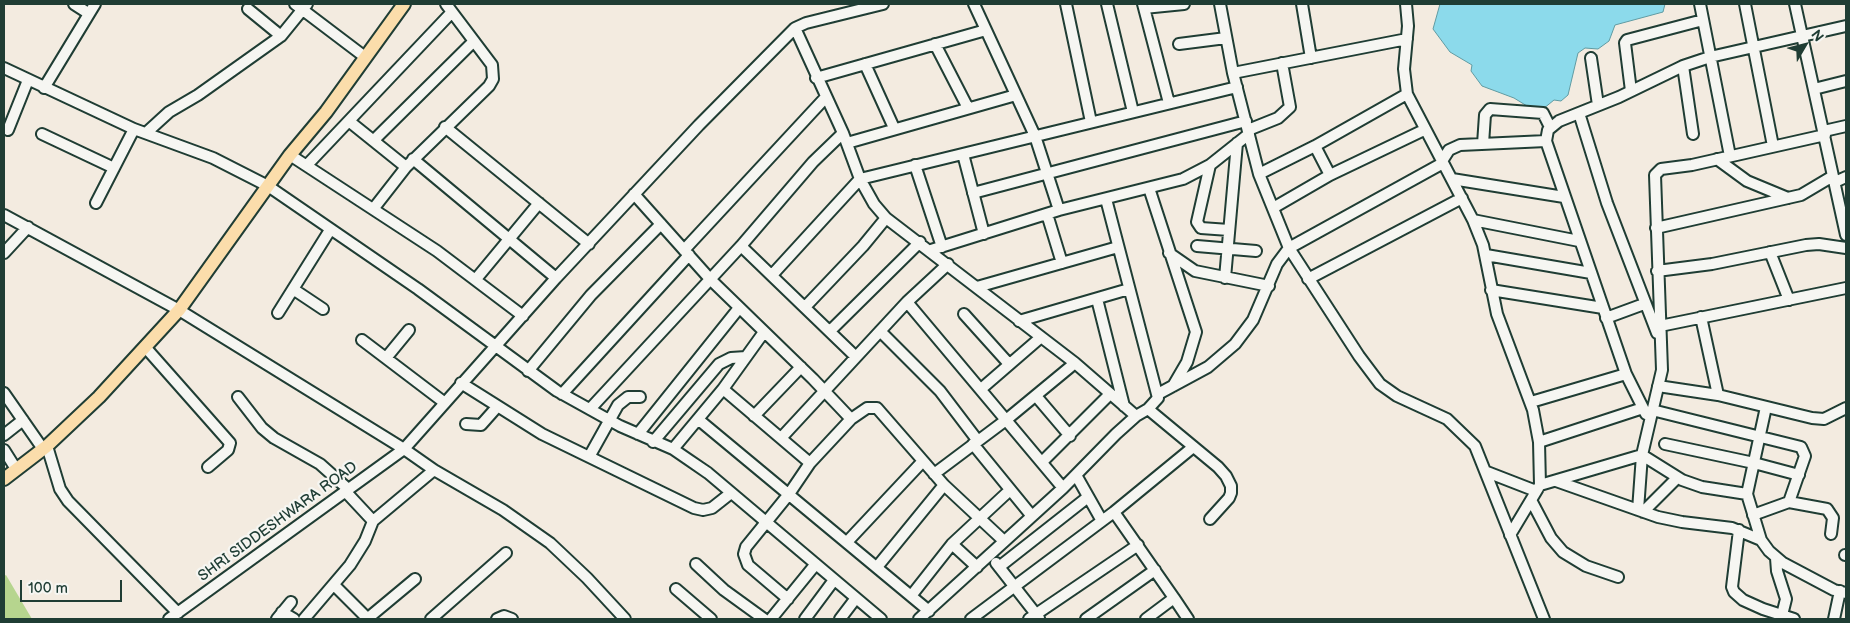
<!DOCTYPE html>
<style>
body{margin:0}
#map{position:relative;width:1850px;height:623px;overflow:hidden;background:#f3ebe0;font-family:"Balsamiq Sans",sans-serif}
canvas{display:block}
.frame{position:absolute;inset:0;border:5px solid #1f3d34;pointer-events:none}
.north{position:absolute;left:1780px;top:20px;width:50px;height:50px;-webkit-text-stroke:4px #f6f6f2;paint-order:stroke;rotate:53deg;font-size:14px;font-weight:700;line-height:20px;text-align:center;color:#1f3d34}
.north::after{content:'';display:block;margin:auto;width:18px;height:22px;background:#1f3d34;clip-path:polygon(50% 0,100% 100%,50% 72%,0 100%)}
.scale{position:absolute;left:20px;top:580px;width:102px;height:22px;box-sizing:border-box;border:2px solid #1f3d34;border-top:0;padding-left:6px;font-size:15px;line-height:18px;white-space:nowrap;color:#1f3d34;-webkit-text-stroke:4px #f6f6f2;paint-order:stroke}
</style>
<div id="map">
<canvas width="1850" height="623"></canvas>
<div class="frame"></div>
<div class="north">N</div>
<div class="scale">100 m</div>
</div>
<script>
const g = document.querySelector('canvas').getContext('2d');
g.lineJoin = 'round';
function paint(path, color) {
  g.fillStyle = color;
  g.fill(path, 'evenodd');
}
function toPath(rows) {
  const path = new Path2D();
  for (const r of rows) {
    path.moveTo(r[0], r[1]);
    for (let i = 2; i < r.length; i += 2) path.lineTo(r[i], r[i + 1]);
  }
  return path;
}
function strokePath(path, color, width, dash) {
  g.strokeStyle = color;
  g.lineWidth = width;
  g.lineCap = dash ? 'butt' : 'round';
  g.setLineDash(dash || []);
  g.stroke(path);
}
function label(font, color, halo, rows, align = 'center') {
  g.font = font + ' "Balsamiq Sans",sans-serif';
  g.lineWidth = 4.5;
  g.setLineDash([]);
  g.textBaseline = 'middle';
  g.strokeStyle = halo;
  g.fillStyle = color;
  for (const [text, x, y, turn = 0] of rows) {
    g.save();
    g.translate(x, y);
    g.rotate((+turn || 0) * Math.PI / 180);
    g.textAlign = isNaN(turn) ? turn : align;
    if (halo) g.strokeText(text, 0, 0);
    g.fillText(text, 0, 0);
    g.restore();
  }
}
const green = toPath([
 [6,575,32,619,4,619,4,576]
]);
const water = toPath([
 [1440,4,1665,4,1663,12,1615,25,1609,41,1598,49,1585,48,1578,53,1568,95,1561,101,1554,100,1543,109,1527,106,1514,98,1482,86,1471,71,1472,65,1450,52,1433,29,1440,4]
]);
const minor = toPath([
 [74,4,88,13],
 [295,4,365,57],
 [1066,4,1091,122],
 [1107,4,1133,112],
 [1143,4,1169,103],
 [1220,4,1233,73,1259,174,1289,248,1359,356,1380,384,1397,396,1447,419,1475,446,1544,619],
 [1302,4,1311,58],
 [1406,4,1408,26,1404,69,1407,94,1473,220,1483,245,1497,314,1533,410,1539,442,1540,485,1642,455,1638,510],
 [1700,4,1730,156],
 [1745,4,1773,146],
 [1795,4,1846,235],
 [1144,8,1184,4],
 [248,9,281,36],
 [795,28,843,133,860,179,874,204,886,218,1075,363,1136,416],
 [935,44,968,108],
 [1179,44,1226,38],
 [1591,58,1598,105],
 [865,64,894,128],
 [4,68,134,129,213,158,268,186,418,289,557,391,620,426,673,449,689,460,708,473,881,619],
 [1233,73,1407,39],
 [816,78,986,30],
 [44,88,95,4],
 [1814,89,1846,81],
 [1631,91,1625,43,1627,40,1703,20],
 [1579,113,1607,203,1657,333],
 [350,122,406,167,489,86,493,79,492,65,452,12],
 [445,127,589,244],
 [8,130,28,80],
 [1248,130,1278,118,1290,107,1282,63],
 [1824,131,1846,126],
 [146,133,169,112,198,95,281,36,307,4],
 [42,134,114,168],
 [1693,134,1683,66,1710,57,1846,26],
 [1825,135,1692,165,1661,169,1655,175,1662,370,1642,455,1682,480,1702,487,1747,494,1761,540,1769,551,1783,563,1834,590,1846,593],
 [374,140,474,41],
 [847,143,1016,95],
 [1483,144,1485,115,1490,109,1543,113,1550,127],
 [1315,146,1330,175],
 [963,154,984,234],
 [290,155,437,251,523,316],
 [413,159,556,278],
 [1717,159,1747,181,1788,198],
 [1442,161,1449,150,1460,145,1546,141],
 [307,165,452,12,446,4],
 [915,165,942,247],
 [1210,165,1197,222,1201,228,1229,230],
 [1259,174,1315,146,1407,94],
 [1452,179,1564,197],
 [1835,182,1846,177],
 [1149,188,1196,332,1187,362,1173,386],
 [973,193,1246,121],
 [634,194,710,279,813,379,851,419],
 [96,203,134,129],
 [374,208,406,167],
 [1273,208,1330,175,1424,130],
 [1059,210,1183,179,1210,165,1249,134],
 [1047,214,1062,263],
 [4,215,179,310,404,449,434,470,503,510,550,543,587,578,625,619],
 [1473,220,1579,241],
 [1656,228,1801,195,1833,176],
 [741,246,856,357],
 [1197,246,1256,251],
 [684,250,826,97],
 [931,250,1059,210,1035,136,974,4],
 [1770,252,1789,300],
 [4,253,28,227],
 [1169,253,1195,271,1269,286],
 [1486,255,1591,273],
 [1657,271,1712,264,1806,245,1819,244,1846,248],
 [772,275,860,179,1237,87],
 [1225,278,1237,143],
 [476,279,539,203],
 [1308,279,1462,198],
 [977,287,1118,247],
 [293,289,323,309],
 [1491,290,1603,308],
 [1097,299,1124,406],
 [907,302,1063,488],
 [805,307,863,246,886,218],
 [278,313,330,230],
 [964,314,1009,364],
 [1606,318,1644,304],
 [1019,321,1129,289],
 [1660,326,1846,288],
 [830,331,920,242],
 [880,331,940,391,978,441],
 [362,340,445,403],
 [146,348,230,443,228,450,208,467],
 [386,358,409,330],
 [528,371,591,295,661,224],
 [1626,374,1646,414],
 [461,383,542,434,694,508,703,510,712,508,731,493],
 [1658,386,1718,395,1701,317],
 [723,389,764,332],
 [981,389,1040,338],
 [4,393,43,449],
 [562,394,689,255],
 [1158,394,1208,367,1235,344,1253,320,1277,264,1289,248,1443,163],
 [1718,395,1812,418,1824,419,1846,408],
 [1036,396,1070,436],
 [238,397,262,428,274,438,320,464,348,489],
 [1531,402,1626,374,1546,141,1548,130,1559,121,1619,97,1683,66],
 [590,409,741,246,813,162,843,133],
 [1148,409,1218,467,1226,476,1231,486,1231,493,1229,498,1210,519],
 [1652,410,1801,447,1805,456,1789,502],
 [754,416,801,367],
 [699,420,929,611],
 [466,424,481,425,497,407],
 [638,434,739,308],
 [4,435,23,420],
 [782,437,907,302,948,264],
 [653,442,719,364,731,358,746,357],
 [1539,442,1643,408],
 [973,444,1031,515],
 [1665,444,1754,463,1799,475],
 [47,446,60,489,68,501,178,613],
 [673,449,723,389,810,463],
 [4,450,16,469],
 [589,457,618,405,628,397,640,397],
 [1042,462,1110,394],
 [1487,472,1536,491],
 [934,474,1006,420,1075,363],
 [1076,475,1102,521],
 [1556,481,1658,517,1682,522,1732,528,1761,540],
 [1747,494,1766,407],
 [1531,500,1551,538,1563,552,1586,566,1618,577],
 [1114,512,1174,598,1146,619],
 [1643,512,1677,478],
 [1753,515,1789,502,1827,509,1833,518,1831,534],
 [373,521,434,470],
 [1739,530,1732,587,1734,592,1743,600,1763,609,1794,619],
 [1510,535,1540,485],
 [847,542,923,461],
 [952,544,977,567],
 [1845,555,1846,555],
 [1776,558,1777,571,1786,599,1782,615],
 [996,563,1039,618],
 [696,564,724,590,764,619],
 [877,567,944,485],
 [999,567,1088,497],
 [334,585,368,619],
 [676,589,711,619],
 [911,596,952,544,1010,490],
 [1174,598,1188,619],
 [788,599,748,565,744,554,746,547,789,494,810,463,851,419,867,408,877,408,944,485,1004,541],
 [282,612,294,619],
 [169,619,404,449,556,278,699,125,795,28,806,23,883,4],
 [277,619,291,602],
 [304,619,350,565,365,541,373,521,345,491],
 [367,619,415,579],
 [431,619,506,553],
 [497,619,504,616,512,619],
 [771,619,815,565],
 [805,619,834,580],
 [840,619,856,598],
 [919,619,1063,488,1116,434,1136,416,1148,409,1158,398,1106,199],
 [971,619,1114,512,1192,448],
 [1029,619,1138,545],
 [1086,619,1155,570],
 [1834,619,1840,591]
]);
const major = toPath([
 [4,479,47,446,99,397,179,310,290,155,326,112,404,4]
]);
const streetNames = [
 ["SHRI SIDDESHWARA ROAD",278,522,-36]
];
paint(green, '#b6d58e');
paint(water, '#8cdaeb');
strokePath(water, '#609ba2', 1);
strokePath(minor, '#1f3d34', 14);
strokePath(major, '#1f3d34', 16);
strokePath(minor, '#f6f6f2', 10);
strokePath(major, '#fbddab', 12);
label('15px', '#1f3d34', '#f6f6f2', streetNames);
</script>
